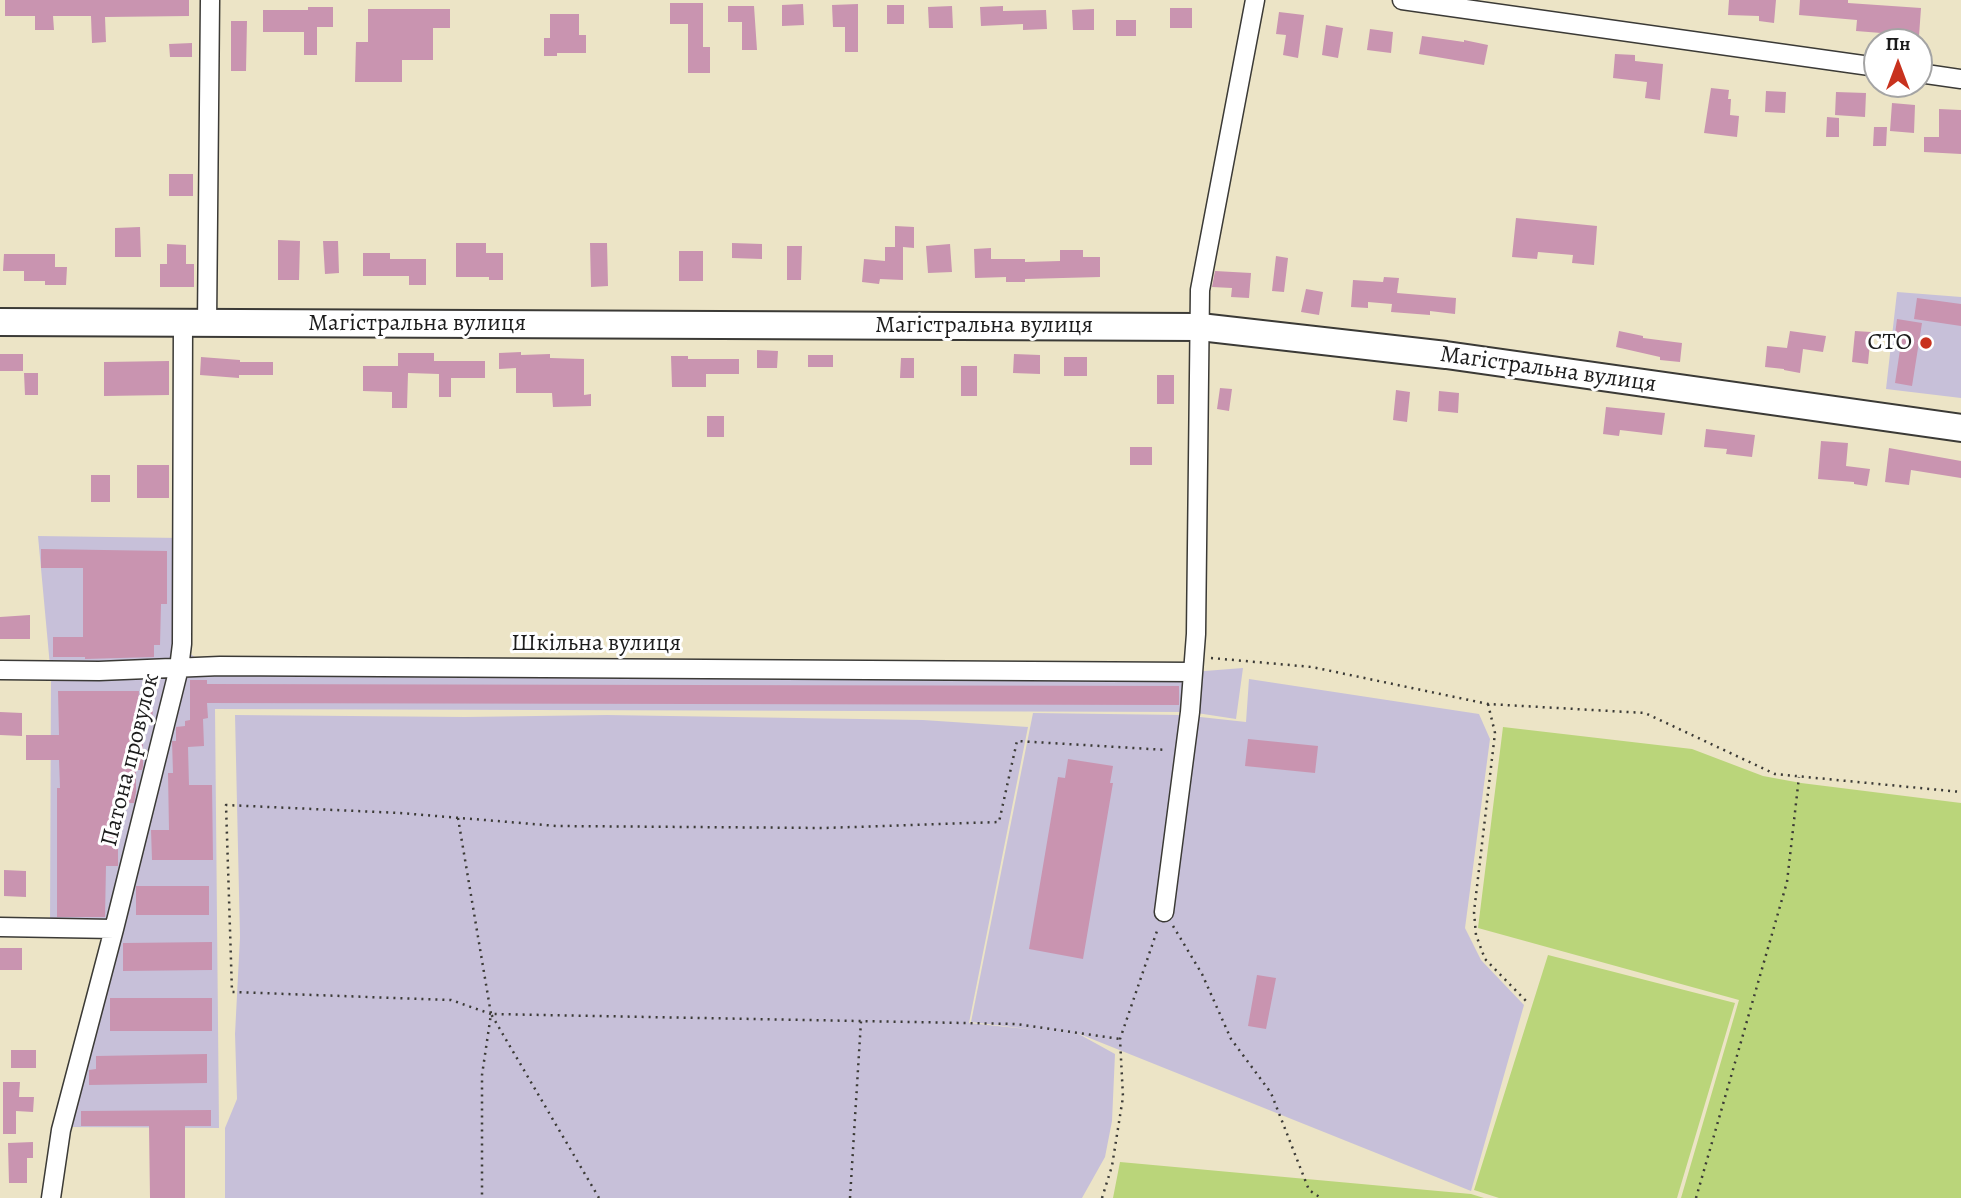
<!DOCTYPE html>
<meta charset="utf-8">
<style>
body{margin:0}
#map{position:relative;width:1961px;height:1198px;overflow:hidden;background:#ece4c6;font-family:Alegreya,serif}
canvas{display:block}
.north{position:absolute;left:1863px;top:28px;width:70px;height:70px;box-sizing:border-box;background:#fff;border:2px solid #a4a4a4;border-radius:50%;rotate:0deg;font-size:19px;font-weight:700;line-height:28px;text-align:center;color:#1c1c1c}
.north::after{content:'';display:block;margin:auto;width:24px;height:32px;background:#c8321e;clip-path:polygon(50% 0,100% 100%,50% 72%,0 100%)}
</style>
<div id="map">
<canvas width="1961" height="1198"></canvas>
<div class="north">Пн</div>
</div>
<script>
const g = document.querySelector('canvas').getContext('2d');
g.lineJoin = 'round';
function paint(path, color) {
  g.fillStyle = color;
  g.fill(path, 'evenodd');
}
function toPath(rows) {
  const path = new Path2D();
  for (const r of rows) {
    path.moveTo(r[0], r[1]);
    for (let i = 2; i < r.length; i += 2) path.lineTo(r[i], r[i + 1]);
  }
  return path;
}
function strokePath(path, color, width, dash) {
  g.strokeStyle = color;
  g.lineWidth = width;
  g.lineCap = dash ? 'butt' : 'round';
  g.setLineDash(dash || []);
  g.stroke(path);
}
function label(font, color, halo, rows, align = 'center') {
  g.font = font + ' Alegreya,serif';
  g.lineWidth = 6;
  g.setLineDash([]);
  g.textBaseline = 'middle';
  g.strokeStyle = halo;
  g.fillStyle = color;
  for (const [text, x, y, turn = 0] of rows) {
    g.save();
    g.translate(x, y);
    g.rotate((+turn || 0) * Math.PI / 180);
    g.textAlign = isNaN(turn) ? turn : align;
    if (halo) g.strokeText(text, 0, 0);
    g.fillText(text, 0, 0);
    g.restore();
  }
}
const industrial = toPath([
 [1897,292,1961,297,1961,398,1886,389],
 [38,536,181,538,189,653,199,660,1192,672,1243,668,1236,719,1190,712,215,709,219,1128,71,1127,113,930,50,928,51,677],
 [1249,679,1479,714,1490,739,1465,928,1481,960,1524,1005,1471,1191,1077,1033,1115,1054,1112,1121,1105,1157,1082,1198,225,1198,225,1128,237,1099,235,1034,240,937,235,715,465,717,607,715,923,720,1028,727,969,1023,1036,1030,971,1022,1033,713,1182,715,1246,722]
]);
const green = toPath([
 [1503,727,1692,749,1763,776,1801,783,1961,803,1961,1198,1681,1198,1739,1000,1478,928],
 [1548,955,1735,1003,1677,1198,1499,1198,1474,1190],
 [1120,1162,1471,1194,1484,1198,1113,1198]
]);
const building = toPath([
 [5,0,189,0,189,16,105,17,106,42,92,43,91,16,53,16,54,30,35,30,35,16,5,16],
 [1729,0,1776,0,1774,23,1759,21,1759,16,1728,15],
 [1800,0,1848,0,1848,3,1921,8,1919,36,1856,31,1857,20,1799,15],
 [670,3,703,3,703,47,710,47,710,73,688,73,688,24,670,24],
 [803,4,804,25,782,26,782,5],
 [858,4,858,52,845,52,845,27,833,27,832,5],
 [887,5,904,5,904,24,887,24],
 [728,6,754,6,757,50,742,50,742,22,728,22],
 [952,6,953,28,929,28,928,7],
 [1003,6,1003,11,1046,10,1047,29,1023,30,1023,24,981,26,980,7],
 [308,7,333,7,333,27,317,27,317,55,304,55,304,32,263,32,263,10,308,10],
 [1170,8,1192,8,1192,28,1170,28],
 [368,9,450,9,450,28,433,28,433,60,402,60,402,82,355,82,356,42,368,42],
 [1094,9,1094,30,1073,30,1072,10],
 [1279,12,1304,15,1298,58,1283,55,1286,35,1276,34],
 [550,14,579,14,579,35,586,35,586,53,557,53,557,56,544,56,544,38,550,38],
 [1116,20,1136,20,1136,36,1116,36],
 [231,21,247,21,246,71,231,71],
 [1326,25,1343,28,1338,58,1322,55],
 [1370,29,1393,32,1391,53,1367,50],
 [1422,36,1464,42,1464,40,1488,45,1484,65,1419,54],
 [192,43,192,57,170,57,169,44],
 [1615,54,1635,55,1635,61,1663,64,1660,100,1645,98,1647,82,1613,78],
 [1711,88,1729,90,1728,99,1731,99,1730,115,1739,116,1737,137,1704,133],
 [1766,91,1786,92,1785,113,1765,112],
 [1836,92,1866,93,1865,117,1835,115],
 [1892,103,1915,105,1914,133,1890,131],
 [1939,109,1961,110,1961,154,1924,152,1924,137,1939,137],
 [1827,117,1839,118,1839,137,1826,137],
 [1874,127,1887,127,1886,146,1873,146],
 [169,174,193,174,193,196,169,196],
 [1516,218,1597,226,1594,265,1572,263,1573,255,1538,252,1537,259,1512,257],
 [895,226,914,227,914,248,903,247,903,280,880,279,879,284,862,282,864,259,885,261,885,247,895,247],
 [140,227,141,257,115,257,115,228],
 [278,240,300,241,299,280,278,280],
 [323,241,338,241,339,273,325,274],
 [456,243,486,243,486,253,503,253,503,280,489,280,489,277,456,277],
 [590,243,607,243,608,286,591,287],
 [732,243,762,244,762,259,732,258],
 [167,244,186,245,186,264,194,264,194,287,160,287,160,264,167,264],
 [950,244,952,272,928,273,926,246],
 [787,246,802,246,801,280,787,280],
 [991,248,991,259,1025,259,1025,262,1060,261,1060,250,1083,250,1083,257,1100,257,1100,277,1025,279,1025,282,1006,282,1006,277,975,278,974,249],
 [679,251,703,251,703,281,679,281],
 [363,253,390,253,390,259,426,259,426,285,409,285,409,276,363,276],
 [4,254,55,254,55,267,67,267,66,285,45,285,45,281,24,281,24,271,3,271],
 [1276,256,1288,258,1284,292,1272,291],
 [1215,271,1251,273,1249,298,1231,297,1232,288,1212,287],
 [1384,277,1399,278,1397,293,1456,298,1455,314,1430,311,1430,315,1391,312,1392,304,1368,302,1368,308,1351,307,1353,280,1383,282],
 [1306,289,1323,292,1319,315,1301,312],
 [1917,298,1961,304,1961,326,1914,319],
 [1897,319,1922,323,1912,386,1895,383,1901,343,1894,342],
 [1619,331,1643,336,1643,338,1682,343,1680,362,1660,360,1660,357,1616,347],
 [1790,331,1826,336,1823,352,1803,349,1800,373,1784,370,1784,369,1765,367,1767,346,1787,348],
 [1855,331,1871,332,1868,364,1852,362],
 [757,350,778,351,777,368,757,368],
 [521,352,521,355,550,354,550,358,584,359,584,395,591,394,591,406,553,407,552,393,516,393,516,368,499,369,499,353],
 [398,353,434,353,434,361,485,361,485,378,451,378,451,397,439,397,439,374,408,373,407,408,392,408,392,392,363,391,363,366,398,366],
 [0,354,23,354,23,371,0,371],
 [1014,354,1040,355,1040,374,1013,373],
 [808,355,833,355,833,367,808,367],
 [671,356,688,356,688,359,739,359,739,374,706,374,706,387,672,387],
 [201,357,240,360,240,362,273,362,273,375,239,375,239,378,200,375],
 [1064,357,1087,357,1087,376,1064,376],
 [901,358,914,358,914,378,900,378],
 [169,361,169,395,104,396,104,362],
 [961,366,977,366,977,396,961,396],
 [24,373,38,373,38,395,25,395],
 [1157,375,1174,375,1174,404,1157,404],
 [1220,388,1232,389,1229,411,1217,409],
 [1396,390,1410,392,1407,422,1393,420],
 [1439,391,1459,393,1458,413,1438,411],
 [1606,407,1665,413,1662,435,1620,430,1619,436,1603,434],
 [707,416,724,416,724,437,707,437],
 [1706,429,1755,435,1752,457,1726,454,1727,449,1704,447],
 [1821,441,1848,443,1846,466,1870,469,1867,486,1854,484,1854,482,1818,479],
 [1130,447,1152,447,1152,465,1130,465],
 [1889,448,1961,461,1961,478,1911,470,1909,485,1885,482],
 [137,465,169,465,169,498,137,498],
 [91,475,110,475,110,502,91,502],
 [41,549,167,551,167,604,161,604,160,645,154,645,154,657,85,659,85,657,53,657,53,637,83,637,83,568,41,568],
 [30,615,30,639,0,639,0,617],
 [190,680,207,680,207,684,1179,686,1179,705,207,703,208,718,203,719,204,746,188,747,189,785,212,785,213,860,152,860,151,830,169,830,168,773,173,773,172,741,176,741,176,727,185,726,185,721,190,720],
 [58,691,139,691,138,709,153,709,152,723,143,723,143,766,142,770,136,770,136,792,134,803,125,803,125,816,118,816,118,866,106,866,105,917,57,917,57,788,60,788,59,760,26,760,26,735,59,735],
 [0,712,22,713,22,736,0,735],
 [1248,739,1318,746,1315,773,1245,766],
 [1068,759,1113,766,1110,783,1113,783,1083,959,1029,949,1058,777,1065,778],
 [4,870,26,871,26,897,4,896],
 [136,886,209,886,209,915,136,915],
 [212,942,212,970,123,971,123,943],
 [0,948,22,948,22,970,0,970],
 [1257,975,1276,978,1266,1029,1248,1026],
 [110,998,212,998,212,1031,110,1031],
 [11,1050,36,1050,36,1068,11,1068],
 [207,1054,207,1083,89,1085,89,1070,96,1069,96,1056],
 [3,1082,20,1082,19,1097,34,1097,33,1112,16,1111,16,1134,3,1134],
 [211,1110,211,1126,185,1126,185,1198,150,1198,149,1126,81,1126,81,1111],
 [33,1142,33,1158,27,1158,27,1183,9,1183,8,1143]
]);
const path = toPath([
 [1211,658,1312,667,1488,704,1645,713,1775,774,1961,792],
 [1488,704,1495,733,1474,912,1476,935,1485,959,1528,1003],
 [458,818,491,1014,482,1075,482,1198],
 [1173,926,1202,974,1231,1039,1271,1093,1309,1190,1321,1198],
 [491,1014,451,1000,232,992,226,805,400,813,557,826,824,828,999,822,1017,741,1167,750],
 [599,1198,491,1014,1016,1024,1120,1039],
 [850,1198,861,1021],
 [1102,1198,1112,1166,1123,1097,1120,1039,1158,928],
 [1696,1198,1787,882,1799,777]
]);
const street = toPath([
 [1402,0,1877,67],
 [1919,73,1961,79],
 [207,324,210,0],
 [0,670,99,671,220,666,1192,672],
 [1164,912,1190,712,1196,634,1200,290,1255,0],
 [0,927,114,929],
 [51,1198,61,1130,114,929,179,668,182,644,183,323]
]);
const secondary = toPath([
 [0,322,1200,327,1446,355,1961,428]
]);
const markers = [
 [1926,343,7,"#c8321e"]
];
const streetNames = [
 ["Магістральна вулиця",417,324],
 ["Магістральна вулиця",984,326],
 ["Магістральна вулиця",1548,370,8],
 ["Шкільна вулиця",596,644],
 ["Патона провулок",131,760,-76]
];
const poiNames = [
 ["СТО",1912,343]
];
paint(industrial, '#c7c0d9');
paint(green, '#bad57a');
paint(building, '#c994b0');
strokePath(street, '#3b3a36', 21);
strokePath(secondary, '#3b3a36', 30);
strokePath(path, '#3b3a36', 2.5, [2, 5]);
strokePath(street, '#fff', 18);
strokePath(secondary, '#fff', 26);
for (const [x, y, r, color] of markers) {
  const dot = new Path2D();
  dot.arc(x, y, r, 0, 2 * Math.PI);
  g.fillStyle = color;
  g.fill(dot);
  strokePath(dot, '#fff', 2.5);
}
label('24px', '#1c1c1c', '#fff', streetNames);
label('24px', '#1c1c1c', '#fff', poiNames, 'right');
</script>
